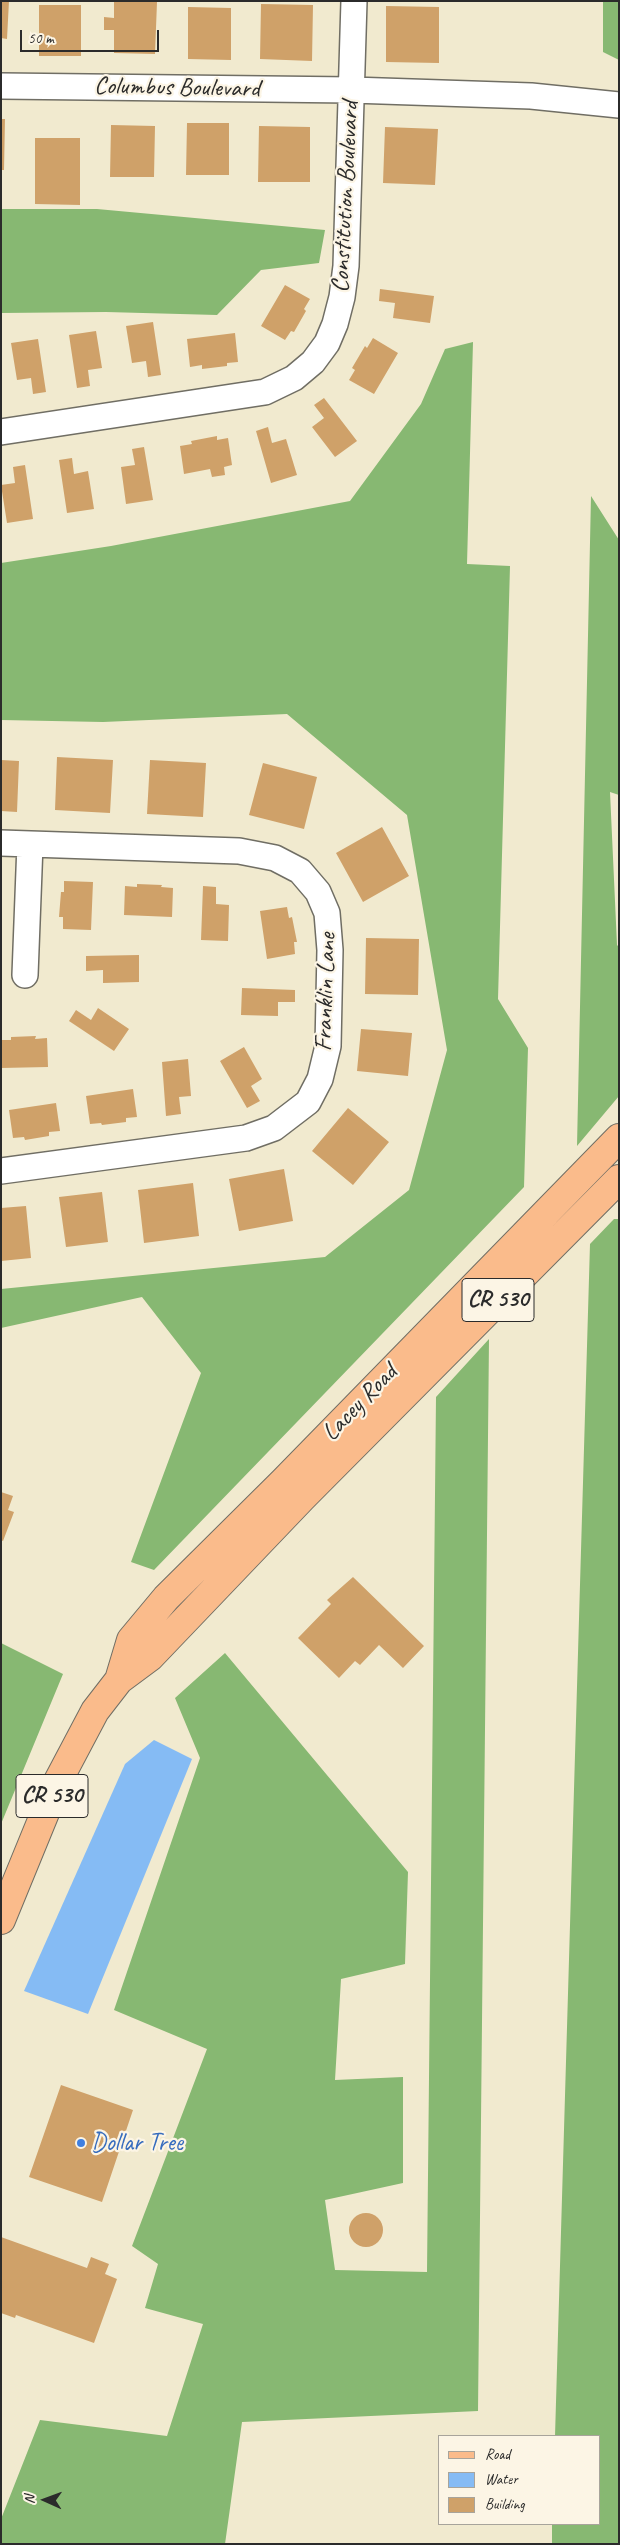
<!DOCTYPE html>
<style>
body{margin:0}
#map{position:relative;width:620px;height:2545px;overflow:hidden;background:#f1eacf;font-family:Caveat,sans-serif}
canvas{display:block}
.frame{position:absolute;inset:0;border:2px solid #2b2b2b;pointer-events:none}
.legend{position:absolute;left:438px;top:2435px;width:162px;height:90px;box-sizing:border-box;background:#fcf5e5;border:1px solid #a8a49b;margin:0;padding:6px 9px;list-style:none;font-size:15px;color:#2b2b2b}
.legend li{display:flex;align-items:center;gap:10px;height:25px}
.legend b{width:25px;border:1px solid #a8a49b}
.north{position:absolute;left:20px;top:2475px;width:50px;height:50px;-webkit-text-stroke:4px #fcf5e5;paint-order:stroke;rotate:272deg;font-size:14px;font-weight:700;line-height:20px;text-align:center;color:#2b2b2b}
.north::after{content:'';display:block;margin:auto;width:18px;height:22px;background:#2b2b2b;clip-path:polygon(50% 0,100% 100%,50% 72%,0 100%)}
.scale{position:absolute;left:20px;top:30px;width:139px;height:22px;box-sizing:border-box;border:2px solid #2b2b2b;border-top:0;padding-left:6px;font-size:15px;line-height:18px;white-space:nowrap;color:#2b2b2b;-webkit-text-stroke:4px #fcf5e5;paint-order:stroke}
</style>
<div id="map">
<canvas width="620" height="2545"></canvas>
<div class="frame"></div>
<ul class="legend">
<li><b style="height:6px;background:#fabb8b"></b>Road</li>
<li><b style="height:14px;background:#85bbf4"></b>Water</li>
<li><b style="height:14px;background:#cfa169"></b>Building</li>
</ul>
<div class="north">N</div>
<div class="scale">50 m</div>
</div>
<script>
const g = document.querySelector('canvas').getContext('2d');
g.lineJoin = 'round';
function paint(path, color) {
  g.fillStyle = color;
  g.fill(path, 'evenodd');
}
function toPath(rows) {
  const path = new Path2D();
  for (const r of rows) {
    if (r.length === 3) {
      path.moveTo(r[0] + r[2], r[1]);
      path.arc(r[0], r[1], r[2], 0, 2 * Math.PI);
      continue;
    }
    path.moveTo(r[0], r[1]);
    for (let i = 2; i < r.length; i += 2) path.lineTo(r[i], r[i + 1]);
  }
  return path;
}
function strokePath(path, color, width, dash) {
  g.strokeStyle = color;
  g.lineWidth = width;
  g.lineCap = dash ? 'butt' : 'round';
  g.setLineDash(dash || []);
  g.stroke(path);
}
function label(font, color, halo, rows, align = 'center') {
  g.font = font + ' Caveat,sans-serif';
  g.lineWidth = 4.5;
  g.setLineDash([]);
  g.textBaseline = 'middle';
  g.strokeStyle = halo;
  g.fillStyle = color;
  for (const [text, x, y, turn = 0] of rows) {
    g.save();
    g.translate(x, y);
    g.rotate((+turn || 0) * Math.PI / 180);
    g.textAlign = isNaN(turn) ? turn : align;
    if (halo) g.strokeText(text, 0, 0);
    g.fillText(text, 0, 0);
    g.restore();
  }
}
const forest = toPath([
 [603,1,619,1,619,60,603,52],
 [1,209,97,209,325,230,319,263,261,270,217,315,106,312,1,313],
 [473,342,467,564,510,566,498,999,528,1048,524,1187,154,1570,131,1562,201,1373,142,1297,1,1328,1,1289,325,1257,409,1190,447,1050,407,815,287,714,103,722,1,720,1,563,111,546,350,501,421,404,445,349],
 [591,496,619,540,619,795,610,792,617,945,619,947,619,1096,577,1146],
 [614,1219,619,1219,619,2544,552,2544,552,2524,599,2524,599,2436,555,2436,590,1244],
 [489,1339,478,2411,242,2422,225,2544,1,2544,1,2519,40,2420,167,2436,203,2324,145,2308,158,2264,132,2246,207,2049,114,2010,200,1758,175,1698,225,1653,408,1872,405,1964,341,1979,335,2080,403,2077,403,2183,325,2200,335,2270,427,2272,436,1397],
 [1,1643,63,1674,1,1824]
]);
const water = toPath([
 [154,1740,192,1759,88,2014,24,1991,125,1764]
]);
const building = toPath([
 [1,1,9,1,7,39,1,38],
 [114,1,157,2,155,54,114,53,114,30,104,30,104,17,114,18],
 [261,4,313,5,312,61,260,59],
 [39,5,81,5,81,56,39,56],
 [386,6,439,7,439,63,386,62],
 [188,7,231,8,231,60,188,59],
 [1,119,5,119,4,170,1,170],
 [187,123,229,123,229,175,186,175],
 [111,125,155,126,154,177,110,177],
 [259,126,310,127,310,182,258,182],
 [385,127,438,129,435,185,383,183],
 [35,138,80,138,80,205,35,204],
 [285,285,310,299,304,309,306,311,294,332,291,331,285,340,261,326],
 [380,289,434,296,430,323,393,318,395,303,379,301],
 [153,322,161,375,148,377,146,361,132,363,126,326],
 [96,331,102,368,88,370,90,386,77,388,69,335],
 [235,333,238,362,227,363,227,366,202,369,202,365,190,367,187,339],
 [373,338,398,353,374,394,349,380,355,370,352,368,365,346,367,348],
 [38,339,46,392,33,394,31,378,17,380,11,343],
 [324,398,357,441,335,457,312,427,324,418,314,405],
 [268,427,272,443,286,439,297,475,271,483,256,431],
 [217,436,217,440,228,438,232,465,224,467,225,475,212,477,210,469,184,474,180,446,192,444,191,441],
 [144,447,153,500,126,504,121,467,135,465,132,449],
 [72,458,74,474,88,471,94,509,67,513,59,460],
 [25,465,33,519,7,523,1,485,15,483,13,467],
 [57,757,113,760,110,813,55,810],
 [1,760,19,761,17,812,1,811],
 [150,760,206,763,203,817,147,814],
 [263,763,317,777,304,829,249,815],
 [382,827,409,876,363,902,336,853],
 [64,881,93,882,91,930,63,929,63,917,59,917,61,892,64,892],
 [137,884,162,885,161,887,173,888,172,917,124,915,125,886,137,887],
 [203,886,216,887,216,904,229,905,228,941,201,940],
 [287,907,289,918,292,917,297,942,294,942,295,954,267,959,260,911],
 [366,938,419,939,418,995,365,994],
 [139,955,139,982,103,983,103,970,86,971,86,956],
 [242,988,295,990,295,1002,278,1002,278,1016,241,1015],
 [98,1008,129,1029,114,1051,69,1021,76,1010,91,1020],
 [361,1029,412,1033,408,1076,357,1071],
 [36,1036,35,1039,47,1038,48,1067,1,1068,1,1040,11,1040,11,1037],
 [244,1047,262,1079,251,1086,260,1101,247,1108,220,1061],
 [188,1059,191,1096,179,1097,181,1114,166,1116,162,1062],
 [133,1089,137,1117,126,1118,126,1122,102,1125,101,1123,90,1124,86,1096],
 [56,1103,60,1131,49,1132,49,1136,25,1140,24,1137,13,1138,9,1110],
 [348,1108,389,1142,353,1185,312,1151],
 [284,1169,293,1221,239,1231,229,1179],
 [193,1183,199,1236,144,1243,138,1190],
 [102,1192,108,1242,66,1247,59,1197],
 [26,1206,31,1258,1,1261,1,1208],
 [1,1492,13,1496,8,1510,14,1512,3,1541,1,1540],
 [353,1577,424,1646,403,1668,379,1645,360,1665,355,1661,339,1678,298,1638,331,1604,327,1600],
 [61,2085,133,2110,102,2202,29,2177],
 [366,2230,17],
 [1,2237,87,2268,91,2257,109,2264,105,2274,117,2279,94,2343,16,2315,15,2318,1,2313]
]);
const minor = toPath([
 [1,86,352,90,531,96,619,105],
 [1,432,265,392,294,378,313,362,327,343,335,324,342,297,346,266,354,1],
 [1,843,239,851,275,858,300,871,318,892,327,913,330,950,328,1046,320,1079,308,1102,274,1128,246,1138,1,1171],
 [25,975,30,844]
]);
const major = toPath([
 [119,1680,131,1640,166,1598,283,1482,619,1138],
 [1,1920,58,1781,95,1711,119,1680,150,1657,302,1498,619,1179]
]);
const markers = [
 [81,2143,5,"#3f7fe0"]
];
const shields = [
 [498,1300,72],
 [52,1796,72]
];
const shieldNames = [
 ["CR 530",498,1300],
 ["CR 530",52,1796]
];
const streetNames = [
 ["Columbus Boulevard",177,88,1],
 ["Constitution Boulevard",346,197,-87],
 ["Franklin Lane",326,992,-88],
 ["Lacey Road",360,1403,-46]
];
const shopNames = [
 ["Dollar Tree",91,2143]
];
paint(forest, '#87b872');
paint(water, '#85bbf4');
paint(building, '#cfa169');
strokePath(minor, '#706e64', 28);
strokePath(major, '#706e64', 30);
strokePath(minor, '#fff', 25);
strokePath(major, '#fabb8b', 28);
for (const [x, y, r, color] of markers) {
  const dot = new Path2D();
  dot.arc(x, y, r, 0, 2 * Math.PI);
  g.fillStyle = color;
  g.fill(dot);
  strokePath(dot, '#fcf5e5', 2);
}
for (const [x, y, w] of shields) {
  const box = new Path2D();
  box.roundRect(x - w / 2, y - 21.5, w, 43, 4);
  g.fillStyle = '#fcf5e5';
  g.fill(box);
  strokePath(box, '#2b2b2b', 1);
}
label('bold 24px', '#2b2b2b', null, shieldNames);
label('25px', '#2b2b2b', '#fcf5e5', streetNames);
label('25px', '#366cbe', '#fcf5e5', shopNames, 'left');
</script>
